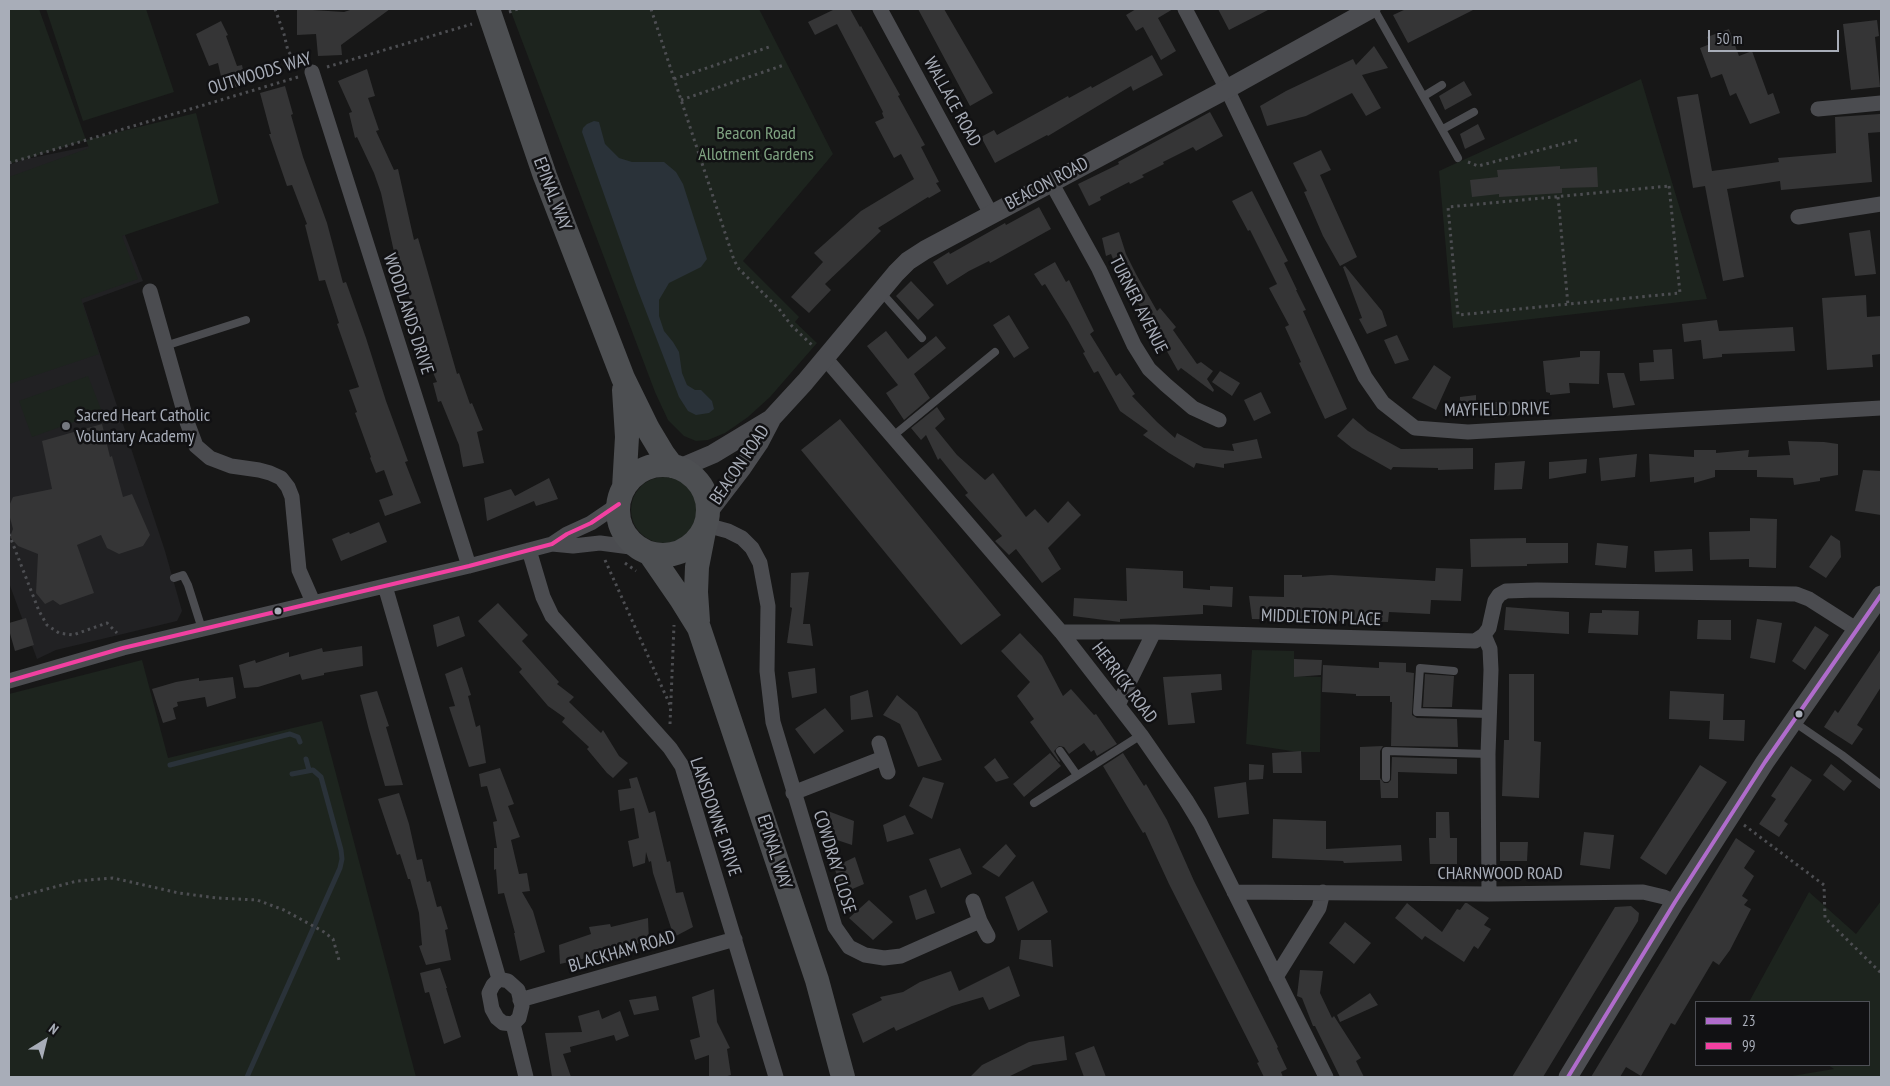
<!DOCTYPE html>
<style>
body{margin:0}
#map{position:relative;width:1890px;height:1086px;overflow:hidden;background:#171717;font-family:"PT Sans Narrow",sans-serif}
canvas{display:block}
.frame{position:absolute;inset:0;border:10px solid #a8adb8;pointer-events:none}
.legend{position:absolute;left:1695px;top:1001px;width:175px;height:65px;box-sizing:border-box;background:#111113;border:1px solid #4d4f55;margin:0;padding:6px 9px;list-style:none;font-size:15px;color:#a8adb8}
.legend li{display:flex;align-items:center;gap:10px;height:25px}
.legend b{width:25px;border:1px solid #4d4f55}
.north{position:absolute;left:20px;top:1016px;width:50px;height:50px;-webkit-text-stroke:4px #111113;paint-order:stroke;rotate:36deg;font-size:14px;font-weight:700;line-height:20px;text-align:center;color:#a8adb8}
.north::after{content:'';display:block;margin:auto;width:18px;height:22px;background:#a8adb8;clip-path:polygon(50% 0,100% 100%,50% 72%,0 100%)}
.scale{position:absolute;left:1708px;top:30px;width:131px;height:22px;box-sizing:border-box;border:2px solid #a8adb8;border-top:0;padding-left:6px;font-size:15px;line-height:18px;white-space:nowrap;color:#a8adb8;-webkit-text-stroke:4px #111113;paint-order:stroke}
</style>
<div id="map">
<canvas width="1890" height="1086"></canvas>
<div class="frame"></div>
<ul class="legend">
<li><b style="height:6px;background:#b06ccc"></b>23</li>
<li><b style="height:6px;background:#f240a1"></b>99</li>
</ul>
<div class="north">N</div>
<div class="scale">50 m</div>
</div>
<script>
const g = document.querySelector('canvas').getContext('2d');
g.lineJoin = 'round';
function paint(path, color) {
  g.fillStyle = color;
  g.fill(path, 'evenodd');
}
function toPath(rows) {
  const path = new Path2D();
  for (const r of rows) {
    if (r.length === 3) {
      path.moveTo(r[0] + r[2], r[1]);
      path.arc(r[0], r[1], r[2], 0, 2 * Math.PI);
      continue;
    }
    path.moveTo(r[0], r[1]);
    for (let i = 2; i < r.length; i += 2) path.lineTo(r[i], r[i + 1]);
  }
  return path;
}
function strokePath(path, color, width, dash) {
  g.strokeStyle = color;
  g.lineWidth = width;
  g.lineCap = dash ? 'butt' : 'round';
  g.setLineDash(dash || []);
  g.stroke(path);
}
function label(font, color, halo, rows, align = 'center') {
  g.font = font + ' "PT Sans Narrow",sans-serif';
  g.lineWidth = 5;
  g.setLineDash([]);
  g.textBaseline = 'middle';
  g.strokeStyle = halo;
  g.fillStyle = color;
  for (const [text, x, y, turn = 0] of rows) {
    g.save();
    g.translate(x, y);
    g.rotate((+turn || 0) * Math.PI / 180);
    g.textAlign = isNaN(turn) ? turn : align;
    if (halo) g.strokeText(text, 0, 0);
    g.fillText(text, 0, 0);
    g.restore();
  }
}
const built = toPath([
 [90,146,143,281,83,303,165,551,182,611,177,621,56,650,37,659,9,583,9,165,22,160]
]);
const green = toPath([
 [9,9,39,9,86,140,196,113,219,203,122,236,138,279,81,299,99,354,9,384,9,177,89,148,86,140,9,164],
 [46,9,146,9,174,92,83,121],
 [510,9,759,9,833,154,743,261,799,317,795,322,817,343,770,397,748,417,725,433,708,440,696,441,684,436,668,420,655,392],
 [1641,79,1707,299,1453,328,1439,171],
 [88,376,102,412,32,437,19,401],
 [664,510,33],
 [1252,650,1294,651,1294,676,1321,677,1320,752,1298,752,1246,744],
 [142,660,168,758,322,721,416,1077,9,1077,9,694],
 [1809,892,1856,934,1881,901,1881,1077,1786,1077,1834,1069,1828,1065,1869,1065,1869,1002,1749,1002]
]);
const water = toPath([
 [594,121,599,122,605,144,619,158,632,162,664,162,676,172,683,184,707,259,701,267,669,283,659,300,659,316,664,331,673,342,679,352,682,373,687,385,695,390,701,390,712,401,714,409,709,413,696,415,688,411,679,397,637,288,582,132,583,128,587,124]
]);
const stream = toPath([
 [306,759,309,770],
 [170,765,290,734,298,737,300,742],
 [247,1077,340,868,342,859,341,850,321,777,313,770,292,774]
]);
const building = toPath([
 [297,9,344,12,353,9,390,9,341,45,342,55,318,56,316,34,297,35],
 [835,9,850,9,860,27,861,26,900,95,898,96,925,145,921,147,939,182,936,183,941,191,929,198,928,197,878,228,881,231,825,284,831,290,809,313,791,297,823,262,814,253,861,211,914,179,901,154,894,158,875,122,884,118,882,113,883,112,837,24,815,35,808,22],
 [918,9,944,9,993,93,970,106],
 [1136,9,1173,9,1158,18,1176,51,1161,60,1143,27,1136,31,1126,15],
 [1218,9,1270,9,1229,30],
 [1406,9,1475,9,1408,43,1393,15],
 [1877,20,1879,36,1875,37,1880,87,1851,90,1843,24],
 [221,21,228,35,226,36,237,66,242,65,246,85,224,90,218,63,209,66,196,34],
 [1729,29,1739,56,1752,51,1768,95,1773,93,1780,113,1750,124,1736,93,1730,96,1722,74,1711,78,1700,48,1710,44,1707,37],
 [1374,46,1388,68,1362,75,1381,108,1366,116,1352,93,1306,116,1267,126,1260,106,1286,91,1353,59,1356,65],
 [1152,55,1163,75,1133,91,1131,86,1048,136,1047,135,995,163,981,137,994,130,997,135,1068,96,1069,98,1091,86,1092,88],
 [367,69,375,96,368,98,379,130,376,131,394,170,398,169,414,240,418,238,457,374,459,373,470,404,472,403,483,430,477,432,484,463,463,467,459,445,441,401,438,402,433,383,437,382,423,349,427,347,399,269,398,270,381,193,374,173,357,137,355,138,349,113,352,112,338,81],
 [1464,81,1472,95,1445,110,1439,96],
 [285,86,293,114,291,115,303,157,327,223,343,283,346,282,366,338,386,401,408,461,405,462,421,503,385,516,379,500,393,495,384,470,376,473,370,458,371,457,355,413,357,412,349,390,359,387,337,324,339,323,325,280,319,281,305,225,307,224,292,185,287,186,269,134,271,134,260,93],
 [1698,94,1712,171,1779,162,1778,158,1836,153,1835,117,1880,114,1881,132,1868,133,1872,182,1781,190,1780,181,1727,189,1744,277,1723,281,1705,186,1693,188,1677,97],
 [1210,112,1223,136,1196,151,1193,147,1163,162,1164,164,1142,175,1144,177,1130,184,1129,182,1100,197,1101,200,1089,206,1078,184,1119,164,1118,162],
 [1478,124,1485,139,1465,149,1460,134],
 [1321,150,1331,170,1320,175,1357,257,1340,266,1323,236,1304,192,1307,191,1293,163],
 [1560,166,1560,169,1597,167,1598,187,1562,188,1562,193,1499,197,1499,194,1472,197,1470,180,1498,177,1497,170],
 [1252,191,1288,261,1284,263,1297,290,1296,290,1306,310,1303,311,1347,409,1325,419,1299,363,1301,362,1285,327,1289,325,1269,288,1277,284,1250,230,1248,231,1232,201],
 [1039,207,1051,229,990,263,989,261,969,271,947,285,933,262,949,252,950,254,1005,223,1006,225],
 [1870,230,1876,274,1855,276,1849,233],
 [1119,232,1126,254,1136,274,1157,311,1160,308,1176,327,1173,330,1197,364,1201,362,1213,371,1207,379,1214,390,1213,392,1181,368,1178,371,1159,337,1125,283,1123,284,1111,254,1106,256,1102,238],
 [1055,262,1066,282,1069,280,1094,331,1090,334,1116,376,1120,373,1135,394,1132,396,1157,422,1175,438,1177,433,1204,448,1234,451,1232,444,1257,439,1262,458,1224,464,1224,468,1196,463,1194,468,1169,453,1143,435,1148,431,1120,411,1098,371,1094,373,1083,353,1085,352,1069,323,1045,284,1042,286,1034,274],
 [1345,266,1382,311,1387,326,1367,334,1359,319,1362,318,1343,267],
 [911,281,934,305,918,320,896,296],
 [1866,295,1867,317,1881,316,1881,354,1872,355,1873,367,1827,370,1822,298],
 [1009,315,1029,348,1014,358,993,325],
 [1717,320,1719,331,1793,327,1795,351,1722,354,1722,357,1703,359,1701,340,1684,342,1682,324],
 [886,331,908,359,936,336,946,348,914,374,930,398,904,420,886,393,898,385,867,346],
 [1397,335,1409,360,1395,364,1384,340],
 [1672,349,1674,379,1640,381,1639,363,1654,362,1653,350],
 [1580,351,1600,351,1599,384,1569,383,1570,393,1550,395,1550,393,1546,392,1543,361,1580,357],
 [1434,365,1451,377,1436,410,1412,398],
 [1220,371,1240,383,1232,396,1212,382],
 [1607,373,1624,373,1635,405,1613,408],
 [1261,392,1271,413,1254,421,1244,400],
 [1476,395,1476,414,1459,415,1460,397],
 [1545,401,1546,409,1494,418,1492,402],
 [937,407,945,419,935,428,957,455,985,480,993,473,1026,517,1035,509,1048,523,1068,501,1081,515,1048,548,1061,569,1042,583,1016,549,1009,555,995,541,1002,536,965,495,968,493,940,458,938,460,926,435,921,440,911,428],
 [1353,418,1368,431,1401,449,1473,448,1473,469,1438,470,1438,468,1393,467,1391,470,1352,448,1337,436],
 [840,419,1001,615,961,645,801,450],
 [102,424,110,457,112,456,123,497,132,494,150,535,143,546,119,554,107,548,101,535,77,545,94,593,60,605,53,600,45,604,36,593,38,554,18,546,10,537,13,529,9,514,9,506,13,497,52,489,42,441],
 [1788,441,1824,442,1838,444,1838,475,1820,478,1820,481,1794,485,1793,478,1757,477,1757,470,1715,470,1715,477,1694,483,1694,477,1650,482,1649,454,1694,457,1694,450,1716,450,1716,453,1749,450,1748,457,1790,455],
 [1637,454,1635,477,1601,481,1599,458],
 [1587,459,1586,473,1549,479,1549,462],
 [1525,461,1522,489,1494,490,1495,463],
 [1863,470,1881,471,1881,515,1855,511],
 [549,478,558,499,536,506,534,501,487,521,484,498,511,489,515,496],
 [1750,518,1777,519,1776,568,1749,567,1749,559,1710,560,1709,532,1750,531],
 [379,522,387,542,341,561,332,539,349,532,350,534],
 [1831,535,1840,541,1841,557,1826,578,1809,567],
 [1526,538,1526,543,1568,543,1568,563,1527,564,1527,566,1471,567,1470,539],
 [1597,543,1628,546,1626,568,1595,565],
 [1692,549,1693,571,1655,572,1654,551],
 [1126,568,1183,571,1183,588,1210,590,1210,586,1233,587,1232,607,1203,605,1203,614,1120,619,1120,622,1073,616,1074,598,1127,601],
 [1436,568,1463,569,1461,601,1431,600,1430,614,1389,612,1388,622,1252,619,1249,596,1284,597,1284,575,1302,575,1302,577,1331,575,1435,581],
 [809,572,803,624,810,624,813,646,787,643,792,608,790,607,791,573],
 [498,603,528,635,522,641,559,682,557,684,574,697,569,702,601,733,603,730,619,756,628,763,613,778,607,773,587,749,589,747,562,722,565,718,548,706,519,672,522,669,478,621],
 [1506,607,1569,612,1569,634,1504,630],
 [1602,610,1639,611,1638,635,1588,633,1590,613,1602,613],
 [459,616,465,636,437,647,433,625],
 [26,618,34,645,15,651,9,630,9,623],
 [1757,619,1782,623,1775,663,1750,658],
 [1698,620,1731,620,1731,640,1697,639],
 [1815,626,1829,635,1805,670,1792,661],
 [1020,633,1042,656,1063,696,1071,689,1094,715,1096,714,1117,744,1097,756,1094,750,1091,752,1084,743,1069,754,1064,747,1059,746,1054,751,1060,761,1059,762,1030,722,1034,719,1017,696,1030,682,1001,651],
 [362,646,363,666,324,673,324,675,302,680,300,674,258,687,244,688,239,665,255,660,256,663,289,652,289,657,322,648,323,652],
 [1881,649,1881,687,1857,725,1863,729,1852,745,1824,727,1835,710,1838,713],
 [1294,659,1322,660,1321,675,1294,677],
 [1379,662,1406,663,1406,672,1414,673,1412,715,1417,718,1457,719,1458,747,1391,746,1392,702,1390,702,1390,696,1356,696,1356,694,1322,692,1323,665,1379,668],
 [462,667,471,695,468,696,476,727,480,725,486,763,469,767,449,707,455,706,445,674],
 [815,668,817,693,792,698,788,672],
 [1221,674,1222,690,1191,693,1195,723,1168,725,1163,677],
 [1425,674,1454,676,1452,707,1423,707],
 [1509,674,1534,674,1534,741,1541,742,1539,798,1502,796,1504,740,1509,740],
 [233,677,236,698,207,707,205,697,177,702,178,706,173,708,176,719,163,723,152,689,176,682,199,678,199,681],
 [868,690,873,717,851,720,850,696],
 [377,691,389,726,386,727,403,785,385,786,369,730,360,695],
 [1670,691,1724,694,1723,720,1745,720,1744,741,1709,739,1710,721,1669,719],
 [897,695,917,712,942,760,918,767,900,724,883,715],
 [825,708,844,731,814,754,795,729],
 [1383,746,1380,751,1380,778,1384,783,1388,783,1391,780,1392,757,1457,759,1457,774,1398,772,1398,798,1381,798,1380,780,1360,780,1360,747],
 [1301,751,1302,773,1273,773,1272,753],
 [1050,753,1061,766,1024,797,1013,784],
 [1123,753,1144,786,1146,784,1167,820,1194,881,1278,1047,1277,1048,1287,1069,1281,1072,1283,1077,1264,1077,1257,1063,1259,1062,1169,884,1145,832,1143,833,1103,766],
 [995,758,1009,778,996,782,984,767],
 [1249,764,1264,765,1263,779,1249,780],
 [1831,764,1852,781,1844,791,1823,775],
 [1700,765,1727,782,1666,875,1640,858],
 [1791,766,1812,780,1784,821,1788,824,1779,837,1759,824,1776,799,1771,796],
 [500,768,514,804,508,806,520,837,511,840,519,874,527,873,530,891,522,892,533,911,545,952,520,961,514,933,515,933,504,893,498,894,496,869,494,870,494,848,497,848,493,822,497,821,487,786,481,787,479,774],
 [637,777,649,813,655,811,667,862,670,861,676,893,683,892,693,927,674,937,653,873,651,861,649,862,646,852,645,863,633,867,628,841,639,838,634,808,620,811,618,790,631,788,629,779],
 [923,777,944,783,932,819,909,806],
 [1246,782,1249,814,1218,818,1214,787],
 [399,793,409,824,417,860,422,859,427,882,430,881,437,907,441,906,448,929,445,930,451,960,426,965,419,946,422,945,419,913,410,879,408,879,400,854,397,855,378,799],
 [828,811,854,821,852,845,822,835],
 [1436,812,1449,812,1450,838,1457,838,1457,864,1430,864,1429,838,1436,838],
 [905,815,914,834,887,842,883,825],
 [1273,819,1326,821,1326,849,1401,845,1402,861,1344,863,1343,861,1272,858],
 [1584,832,1614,835,1610,869,1580,865],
 [1736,838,1755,851,1744,868,1754,876,1742,896,1748,900,1744,905,1751,909,1730,950,1719,965,1713,961,1675,1025,1671,1023,1641,1076,1626,1067,1620,1077,1591,1077],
 [1500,842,1528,842,1527,861,1500,861],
 [1006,844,1016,856,999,877,982,867],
 [960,848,972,874,941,888,929,859],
 [855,857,864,884,843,893,834,867],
 [1033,881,1048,912,1018,931,1005,897],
 [926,889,935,913,916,920,909,896],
 [869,900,893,922,873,940,849,918],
 [1407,903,1442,932,1457,909,1460,910,1465,903,1467,903,1489,918,1484,925,1491,929,1478,949,1474,946,1464,962,1425,936,1422,940,1395,918],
 [1631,906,1639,913,1638,921,1543,1077,1512,1077,1615,907],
 [648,918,649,942,617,947,617,950,595,957,595,956,560,964,559,945,591,934,589,927,610,924,611,927],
 [1345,922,1371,943,1354,964,1329,943],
 [1021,940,1051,940,1053,967,1019,959],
 [1009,966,1020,996,989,1010,983,997,952,1006,896,1031,894,1027,863,1043,852,1014,882,1000,880,997,903,992,920,982,951,971,959,991],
 [440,968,447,988,446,988,461,1037,444,1044,429,992,425,993,420,973],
 [1300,970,1323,971,1320,993,1332,1018,1334,1016,1361,1058,1356,1061,1364,1077,1340,1077,1315,1026,1313,1026,1302,998,1297,996],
 [714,989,717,1022,730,1048,727,1049,731,1075,724,1077,709,1077,709,1055,695,1060,690,1040,700,1037,692,997],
 [1370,993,1378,1005,1340,1022,1337,1015],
 [656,996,659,1010,634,1015,629,1000],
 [599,1010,602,1019,620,1011,629,1036,616,1041,614,1035,570,1047,571,1052,563,1054,571,1077,552,1077,545,1033,582,1032,578,1016],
 [1064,1036,1067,1060,1033,1065,1008,1077,970,1077,982,1065,1029,1042],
 [1094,1046,1106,1077,1084,1077,1075,1053]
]);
const path = toPath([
 [275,9,284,34,288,51,298,65],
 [651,9,734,260,739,269,779,309,791,325,814,347],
 [509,12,518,9],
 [327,67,472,24],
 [674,79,772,46],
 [681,100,784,65],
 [1468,162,1478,166,1578,140],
 [9,163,298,77],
 [1669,186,1680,293,1458,315,1448,207,1669,186],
 [1558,197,1568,305],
 [9,534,39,611,47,625,59,633,73,635,107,623,117,633],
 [605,560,670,705],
 [625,563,636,571],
 [670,724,674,625],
 [1744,825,1824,885,1825,918,1881,973],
 [9,899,77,881,113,878,179,893,217,898,257,900,284,910,324,932,333,939,339,960]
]);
const service = toPath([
 [1374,9,1458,158],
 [1424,96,1442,85],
 [1443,129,1474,112],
 [880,291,922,338],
 [165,346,246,320],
 [893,436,995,352],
 [174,578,183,575,188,585,202,629],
 [1454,671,1420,668,1417,712,1489,714],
 [1794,722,1842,755,1881,785],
 [1060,751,1077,775],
 [1386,778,1386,751,1488,754],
 [1034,803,1141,735]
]);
const minor = toPath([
 [880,9,991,214],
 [1185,9,1227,89,1365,377,1383,403,1415,428,1468,432,1881,408],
 [312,72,469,566],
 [1818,109,1881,103],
 [1051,182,1099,269,1134,345,1149,369,1166,385,1193,408,1219,420],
 [1798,217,1881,204],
 [150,291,187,422,196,446,210,458,231,466,259,470,270,473,281,478,288,487,292,497,299,570,313,602],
 [825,358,1061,632,1141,735,1186,800,1200,823,1326,1077],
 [706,525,728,531,742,538,752,548,760,563,768,606,767,671,773,722,835,927,849,947,865,955,884,958,901,956,980,921],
 [552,544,573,546,600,543,638,548],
 [529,550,543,597,552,616,670,748,682,766,776,1077],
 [385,586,499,979],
 [1061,632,1154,632,1475,641,1484,635,1489,628,1495,601,1499,595,1506,591,1537,590,1796,594,1809,599,1856,629],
 [1484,635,1490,649,1491,670,1488,754,1489,894],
 [9,681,123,648,469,566,552,544,567,534,591,523,619,504],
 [1118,705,1154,632],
 [879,743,888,772],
 [793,793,883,758],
 [1234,892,1489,894,1643,892,1664,897,1675,902],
 [973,901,980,921,988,936],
 [1276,977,1319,908,1323,892],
 [499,979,508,981,518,990,522,1006,519,1018,513,1024,503,1023,497,1018,492,1009,489,993,493,985,499,979],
 [520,1000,735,939],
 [513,1024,526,1077]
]);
const tertiary = toPath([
 [680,468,713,454,771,419,805,382,896,273,908,261,925,250,1227,89,1371,9],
 [709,511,742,468,759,443,771,420],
 [1568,1077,1675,902,1765,762,1881,595]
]);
const primary = toPath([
 [488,9,545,176,623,378,648,429,663,454,672,466],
 [663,510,45],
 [624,488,627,437,624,390],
 [650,554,681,599,699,628,817,980,843,1077],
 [698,621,696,592,697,567,704,531]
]);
const bus1 = toPath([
 [1568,1077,1675,902,1765,762,1881,595]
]);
const bus2 = toPath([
 [9,681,123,648,469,566,552,544,567,534,591,523,619,504]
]);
const markers = [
 [66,426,5,"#757880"],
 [278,611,4.5,"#a8adb8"],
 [1799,714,4.5,"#a8adb8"]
];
const streetNames = [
 ["OUTWOODS WAY",260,74,-17],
 ["WALLACE ROAD",952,102,61],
 ["BEACON ROAD",1047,184,-28],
 ["EPINAL WAY",552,194,69],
 ["TURNER AVENUE",1138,305,63],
 ["WOODLANDS DRIVE",408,314,72],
 ["MAYFIELD DRIVE",1497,410,-1],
 ["BEACON ROAD",740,465,-56],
 ["MIDDLETON PLACE",1321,618,2],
 ["HERRICK ROAD",1124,683,53],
 ["LANSDOWNE DRIVE",715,817,71],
 ["EPINAL WAY",774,852,72],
 ["COWDRAY CLOSE",834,862,73],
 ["CHARNWOOD ROAD",1500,874],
 ["BLACKHAM ROAD",622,952,-16]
];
const parkNames = [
 ["Beacon Road",756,134],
 ["Allotment Gardens",756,155]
];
const poiNames = [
 ["Sacred Heart Catholic",76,416],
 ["Voluntary Academy",76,437]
];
paint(built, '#212123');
paint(green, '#1d241e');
paint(water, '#2a3239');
strokePath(stream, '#2a3239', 5);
paint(building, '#353536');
strokePath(path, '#4d4e52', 3, [2.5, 4]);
strokePath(service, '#4b4c50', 8);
strokePath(minor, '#4b4c50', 15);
strokePath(tertiary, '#4b4c50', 19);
strokePath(primary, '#4d4f52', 24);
strokePath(bus1, '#b06ccc', 4);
strokePath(bus2, '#f240a1', 4);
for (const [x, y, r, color] of markers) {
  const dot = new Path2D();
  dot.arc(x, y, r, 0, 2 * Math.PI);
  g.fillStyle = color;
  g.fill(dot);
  strokePath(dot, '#111113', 2);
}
label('18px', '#a8adb8', '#111113', streetNames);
label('18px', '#7fa381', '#111113', parkNames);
label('18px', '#a8adb8', '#111113', poiNames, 'left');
</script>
